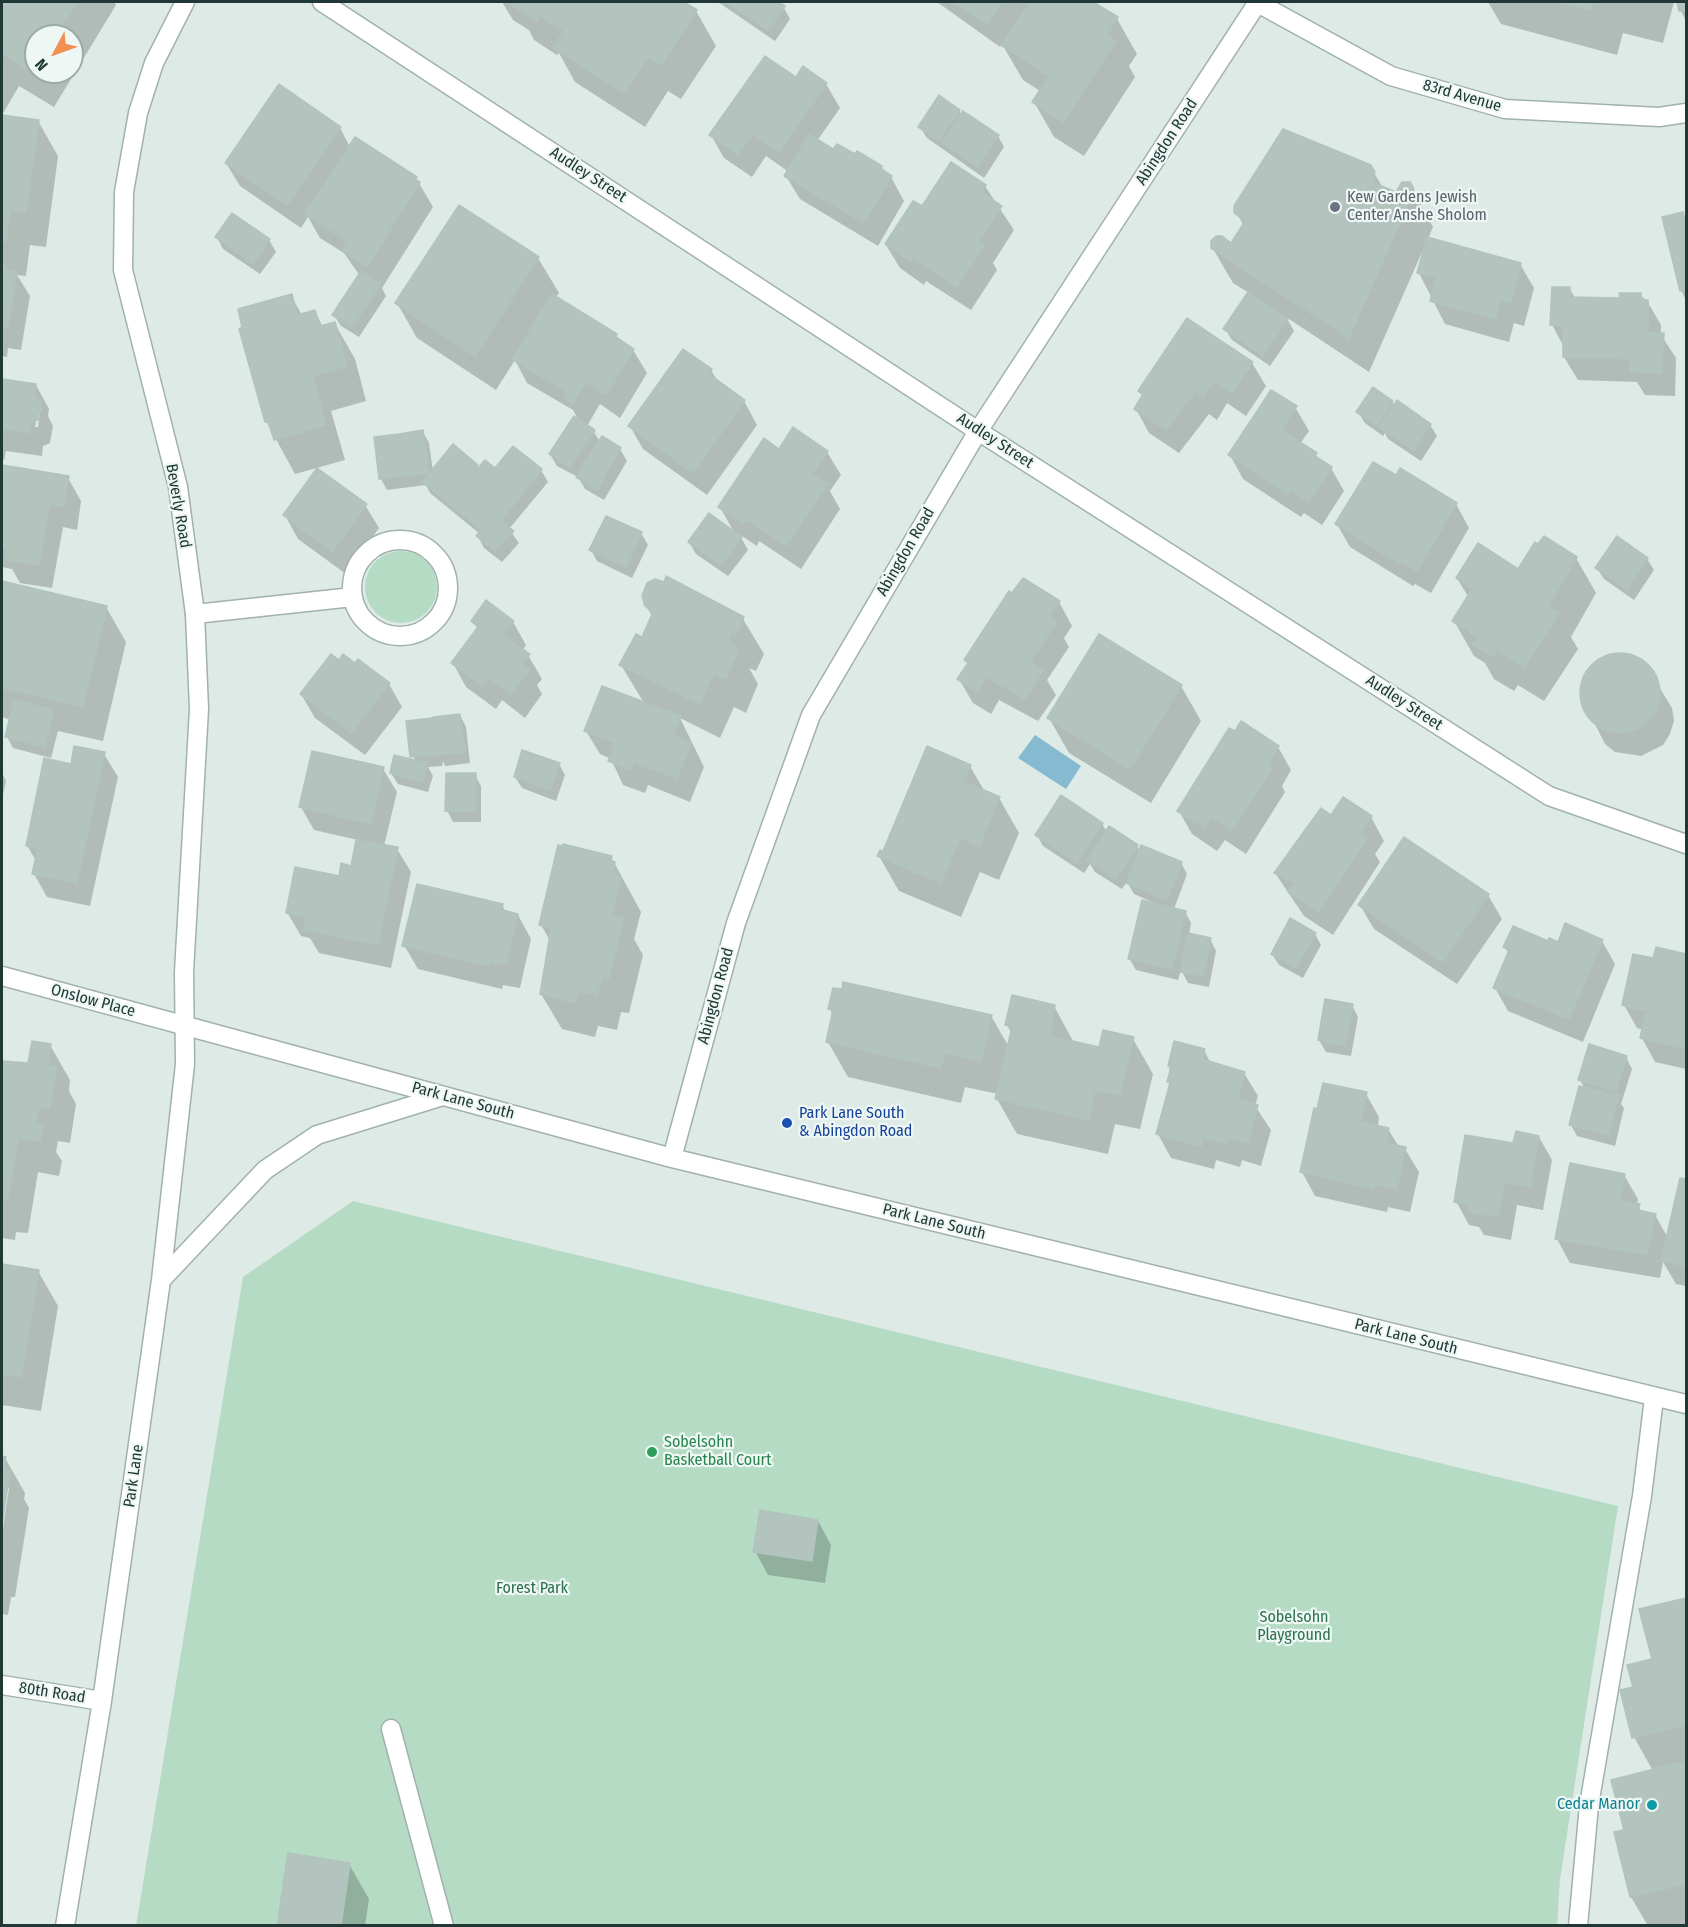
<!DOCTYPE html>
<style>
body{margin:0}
#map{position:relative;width:1688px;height:1927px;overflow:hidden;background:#deeae6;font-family:"Fira Sans Condensed",sans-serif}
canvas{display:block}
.frame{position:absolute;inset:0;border:3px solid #203936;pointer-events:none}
.north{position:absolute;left:24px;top:24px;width:60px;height:60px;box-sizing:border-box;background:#eef7f4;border:2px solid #9caba8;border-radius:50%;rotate:229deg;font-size:16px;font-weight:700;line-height:24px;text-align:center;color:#203936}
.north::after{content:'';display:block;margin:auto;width:21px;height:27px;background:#f29054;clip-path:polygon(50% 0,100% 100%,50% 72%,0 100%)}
</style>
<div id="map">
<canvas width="1688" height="1927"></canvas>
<div class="frame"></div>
<div class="north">N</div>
</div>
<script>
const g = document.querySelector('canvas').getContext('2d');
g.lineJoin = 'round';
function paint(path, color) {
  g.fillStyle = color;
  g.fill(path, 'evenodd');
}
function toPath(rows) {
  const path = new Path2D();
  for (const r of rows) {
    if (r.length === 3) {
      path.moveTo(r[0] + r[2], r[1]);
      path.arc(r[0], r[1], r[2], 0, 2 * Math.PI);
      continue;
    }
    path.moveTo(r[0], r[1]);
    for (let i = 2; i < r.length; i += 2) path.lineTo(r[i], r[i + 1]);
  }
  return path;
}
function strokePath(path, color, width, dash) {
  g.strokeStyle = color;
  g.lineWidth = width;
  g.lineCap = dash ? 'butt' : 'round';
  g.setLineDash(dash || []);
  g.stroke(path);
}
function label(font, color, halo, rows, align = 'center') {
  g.font = font + ' "Fira Sans Condensed",sans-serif';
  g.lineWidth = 4.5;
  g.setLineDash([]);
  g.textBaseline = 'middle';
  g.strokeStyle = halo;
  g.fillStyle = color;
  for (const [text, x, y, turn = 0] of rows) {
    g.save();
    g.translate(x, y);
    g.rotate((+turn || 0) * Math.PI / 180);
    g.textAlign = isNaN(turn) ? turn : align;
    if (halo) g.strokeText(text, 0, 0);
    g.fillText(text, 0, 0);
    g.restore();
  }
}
const green = toPath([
 [401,587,36],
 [353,1201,1618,1506,1560,1879,1557,1925,136,1926,243,1277]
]);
const water = toPath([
 [1035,735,1081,766,1066,789,1018,758]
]);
const shadow = toPath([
 [2,2,114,2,116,5,54,107,19,86,2,115],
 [36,36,72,36,72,72,36,72],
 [502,2,682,2,696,11,716,46,681,99,668,91,645,127,575,82,559,53,557,55,534,40,529,30,513,20],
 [718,2,775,2,784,8,790,19,775,41],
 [937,2,1091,2,1117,19,1137,54,1129,66,1135,77,1084,156,1054,137,1034,102,1040,91,1023,80,1002,44,1000,47],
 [1488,2,1674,2,1663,43,1623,33,1617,55,1501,24],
 [1679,2,1686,2,1686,21,1681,11],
 [803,68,826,84,840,108,817,141,834,151,881,167,891,177,904,201,878,246,800,199,786,176,789,172,766,156,752,177,724,158,711,135,796,79],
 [959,111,962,115,998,136,1004,147,984,178,927,138,920,127],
 [2,116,38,121,58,156,46,247,30,245,26,276,17,275,30,296,21,350,8,348,7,357,2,356],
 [340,128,350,147,416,178,433,207,382,288,386,296,359,337,341,326,334,315,360,276,344,253,320,238,308,217,301,228,240,186,226,163],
 [1370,166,1383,188,1397,194,1409,183,1433,227,1428,239,1520,264,1534,288,1524,326,1514,323,1509,342,1445,324,1419,273,1423,250,1369,372,1286,317,1294,331,1270,366,1232,340,1225,329,1249,293,1233,283,1212,247,1232,245,1244,226,1236,212],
 [985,186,1014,230,993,263,997,270,971,310,926,281,924,285,900,268,886,245,922,208],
 [459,207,538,258,559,293,555,298,616,335,619,341,633,350,647,373,620,418,600,404,587,426,594,432,600,442,603,438,620,449,627,461,604,500,585,489,578,477,557,466,550,454,579,421,573,410,527,383,515,360,496,390,417,338,397,303],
 [1682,214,1686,221,1686,300,1681,290],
 [217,237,269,240,276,252,260,274,223,249],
 [1570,289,1575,298,1621,300,1640,295,1647,301,1661,325,1661,335,1676,358,1675,396,1645,395,1637,382,1578,380,1564,357,1564,347,1552,325],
 [291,296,302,315,315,312,323,327,335,324,355,359,366,401,331,411,345,460,295,474,266,421],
 [1252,363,1266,386,1246,416,1227,403,1217,420,1209,414,1179,453,1149,433,1136,409,1143,397,1140,391],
 [711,370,718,382,744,401,757,425,707,495,643,449,630,426],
 [2,380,36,385,49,409,48,416,53,426,50,443,43,446,42,456,6,451,4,460,2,460],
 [38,405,41,405,38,427,35,427],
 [1392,402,1395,407,1430,425,1437,436,1421,461,1388,439,1385,433,1383,436,1365,423,1358,412],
 [1295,407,1309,431,1300,444,1331,468,1344,491,1322,525,1304,513,1301,517,1243,479,1230,455],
 [423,432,429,443,433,471,477,466,479,469,495,471,514,448,541,470,548,482,509,529,519,543,502,562,484,548,478,536,480,534,430,493,426,485,387,490,381,479,375,439],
 [827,452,841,475,830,491,840,509,801,569,759,541,757,546,739,534,748,550,728,576,696,554,689,542,735,534,720,507],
 [2,467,68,478,81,501,77,530,63,527,52,588,20,583,12,569,2,567],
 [1396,477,1456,504,1469,528,1431,593,1415,584,1413,586,1350,547,1337,524],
 [365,505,379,528,346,574,298,539,285,515],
 [641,533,648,545,632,578,597,561,591,550],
 [1576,558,1596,593,1571,637,1578,649,1544,701,1518,685,1514,691,1494,679,1485,663,1474,656,1454,621,1469,598,1457,578,1518,571],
 [1647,559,1654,570,1634,600,1604,579,1597,568],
 [667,578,743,619,764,654,756,671,749,668,758,684,746,713,734,707,720,738,680,718,704,767,690,802,648,785,645,793,623,785,611,759,600,754,586,731,644,703,621,665,643,639,653,617,646,606],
 [2,582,106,607,126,642,103,741,58,731,51,758,13,748,7,737,11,720,2,717],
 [1013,596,1059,602,1072,626,1064,638,1069,647,1047,680,1056,695,1038,721,999,700,991,714,973,703,959,679,968,665,966,660],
 [473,621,513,622,526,645,522,651,528,655,542,679,537,685,542,694,525,718,502,700,496,709,466,687,453,663,478,630],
 [1620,653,1644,662,1672,708,1674,721,1670,734,1663,745,1641,756,1615,752,1605,744,1581,696,1582,683,1587,671,1608,656],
 [340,662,389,684,402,707,365,755,315,718,301,694],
 [1181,686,1201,721,1151,803,1069,753,1049,718],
 [460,715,466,727,470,763,445,766,443,761,442,766,428,767,433,776,428,792,398,784,391,773,415,762,407,722],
 [1278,747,1291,770,1282,786,1285,792,1246,854,1225,840,1217,851,1192,834,1179,811],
 [104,754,118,777,90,906,47,897,34,874,36,861,27,845],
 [559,764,565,775,556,801,522,788,515,777],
 [970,766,985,792,999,798,1019,833,999,880,980,872,961,917,899,891,879,856],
 [383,769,397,792,384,846,397,849,411,872,391,968,319,953,310,938,301,936,287,912,352,867,358,840,314,830,301,807],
 [2,773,6,781,2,799],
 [475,775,481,786,481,822,453,822,447,810],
 [1332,817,1371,817,1384,841,1375,854,1380,862,1333,935,1304,916,1275,873],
 [1102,824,1107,832,1137,846,1140,852,1181,863,1187,874,1174,909,1185,912,1191,923,1189,935,1210,939,1216,951,1209,987,1188,983,1181,970,1178,980,1136,970,1129,958,1152,902,1134,894,1127,882,1122,889,1095,872,1090,864,1084,873,1043,846,1037,835],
 [611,857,641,912,634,939,643,955,629,1013,621,1012,617,1030,598,1026,595,1037,562,1029,541,994,551,942,541,925],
 [1488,895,1502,919,1457,984,1374,929,1360,905],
 [502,906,507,913,518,915,531,939,520,988,503,985,502,989,418,969,404,945],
 [1315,934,1321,945,1303,978,1279,965,1272,954],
 [1602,941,1615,964,1583,1042,1508,1011,1495,988,1509,954,1505,947],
 [1685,955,1686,958,1686,1069,1655,1062,1642,1038,1644,1030,1637,1028,1624,1005,1654,960],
 [1352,1005,1358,1017,1351,1056,1326,1052,1319,1040],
 [1054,1006,1074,1043,1100,1048,1133,1039,1153,1074,1140,1129,1115,1124,1108,1154,1017,1134,997,1099,998,1094,965,1087,961,1103,848,1077,828,1042,833,1016,830,1009,991,1016,1009,1047,1012,1034,1007,1025],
 [50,1045,70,1080,69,1091,76,1104,70,1143,58,1141,56,1152,62,1161,59,1176,38,1172,28,1233,16,1232,15,1240,2,1238,2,1062,30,1065],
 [1204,1050,1211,1064,1244,1073,1258,1096,1255,1106,1271,1130,1261,1166,1242,1160,1240,1167,1216,1160,1214,1169,1171,1158,1158,1134,1171,1085,1169,1066],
 [1626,1057,1632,1069,1621,1104,1624,1108,1615,1146,1577,1136,1571,1125,1585,1089,1580,1080],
 [1366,1094,1379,1117,1378,1127,1388,1129,1399,1147,1405,1149,1419,1172,1410,1212,1388,1207,1387,1212,1315,1196,1302,1172],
 [1539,1137,1552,1160,1543,1210,1517,1205,1511,1240,1484,1235,1479,1227,1469,1225,1456,1201,1514,1145],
 [1624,1175,1638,1199,1637,1205,1643,1213,1655,1215,1668,1238,1681,1179,1686,1181,1686,1286,1676,1284,1663,1262,1660,1278,1570,1263,1557,1239],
 [2,1266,38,1271,58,1306,41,1411,2,1405],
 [2,1457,5,1458,25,1493,24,1499,29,1508,15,1597,11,1597,8,1615,2,1614,2,1535,9,1488,6,1488,2,1516],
 [818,1521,831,1545,825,1583,768,1575,755,1551],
 [1686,1599,1686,1926,1648,1926,1631,1897,1626,1831,1653,1771,1634,1737,1634,1688,1654,1660,1641,1610],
 [349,1864,369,1899,365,1926,278,1926]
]);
const building = toPath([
 [2,2,77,2,56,36,36,36,34,73,2,53,2,2],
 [515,2,684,2,697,10,661,65,648,57,624,93,553,47,564,31,540,16,537,21,512,5,515,2],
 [726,2,744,2,738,10,726,2],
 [744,2,778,2,785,6,768,31,738,10,744,2],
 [953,2,1002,2,987,24,953,2],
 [1030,2,1093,2,1118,17,1107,35,1116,41,1063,122,1032,102,1049,76,1001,45,1030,2],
 [1558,2,1593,2,1591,10,1558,2],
 [1677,2,1686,2,1686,10,1679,11,1677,2],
 [765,56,796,77,803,66,827,83,779,152,753,134,738,155,709,135,765,56],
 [279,84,341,127,287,205,225,163,279,84],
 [939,95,960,110,939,141,918,127,939,95],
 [963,111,999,135,978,167,942,143,963,111],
 [2,115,39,120,26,213,10,210,6,241,2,241,2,115],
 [1283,129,1371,165,1375,172,1372,182,1396,192,1402,182,1410,182,1413,187,1414,191,1349,338,1211,248,1211,241,1216,236,1222,236,1231,243,1245,221,1234,213,1234,206,1283,129],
 [809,134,833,149,837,144,855,154,857,151,882,166,881,169,892,176,864,223,784,176,809,134],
 [355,137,417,177,416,180,420,182,367,267,341,250,347,241,305,214,355,137],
 [951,162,986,185,981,192,1002,206,978,241,985,245,957,287,913,258,911,262,885,244,913,201,922,206,951,162],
 [459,205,539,257,475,356,395,303,459,205],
 [1683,212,1686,225,1686,289,1680,291,1662,217,1683,212],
 [232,213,270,239,253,264,215,237,232,213],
 [1427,237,1521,263,1511,303,1501,300,1495,319,1430,301,1436,278,1417,273,1427,237],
 [2,263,6,264,4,269,17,271,8,327,2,326,2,263],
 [361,271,381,284,352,327,332,315,361,271],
 [1552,287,1570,287,1570,297,1620,298,1619,293,1641,293,1641,300,1648,300,1648,333,1664,333,1662,373,1630,372,1630,359,1563,357,1563,326,1550,325,1552,287],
 [1248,292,1288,319,1263,356,1223,329,1248,292],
 [292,294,297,315,315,310,320,326,335,322,347,366,313,376,326,425,274,440,268,421,265,422,239,329,242,327,238,309,292,294],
 [552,294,617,334,616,337,634,349,606,395,586,382,573,404,564,398,567,392,512,359,552,294],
 [1187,318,1253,362,1232,393,1214,381,1203,397,1195,392,1166,430,1134,409,1143,394,1138,391,1187,318],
 [683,349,712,369,709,374,745,400,693,473,628,426,683,349],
 [2,379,36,384,34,396,41,401,38,420,30,422,29,433,2,429,2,379],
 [1373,387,1393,401,1376,426,1356,412,1373,387],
 [1271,390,1297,406,1281,430,1317,453,1315,456,1332,467,1308,502,1290,490,1288,495,1228,455,1271,390],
 [1397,400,1431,424,1414,450,1379,427,1397,400],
 [574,416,595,430,570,468,549,454,574,416],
 [793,427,828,451,812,475,828,484,787,546,746,519,743,523,718,507,764,438,779,449,793,427],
 [423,430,429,473,405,476,399,434,423,430],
 [399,434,405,476,379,479,374,437,399,434],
 [602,436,621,448,597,490,576,477,602,436],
 [453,444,478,465,473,474,485,460,495,468,513,446,542,469,501,521,514,531,495,551,476,536,481,530,422,482,453,444],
 [1373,462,1396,475,1400,468,1457,503,1417,571,1401,561,1400,564,1335,524,1373,462],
 [2,465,69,476,64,507,50,504,39,565,5,560,7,548,2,547,2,465],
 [317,468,367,504,332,552,283,515,317,468],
 [709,513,742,537,721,566,688,542,709,513],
 [606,516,642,532,626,567,589,550,606,516],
 [1544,536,1577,557,1548,607,1559,613,1524,667,1497,651,1493,657,1472,644,1478,637,1452,621,1472,589,1456,578,1478,543,1518,569,1535,542,1538,544,1544,536],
 [1617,536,1648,558,1627,590,1595,568,1617,536],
 [666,576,744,617,735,637,731,635,729,641,739,648,726,679,714,673,700,704,619,665,636,634,642,637,653,612,645,606,642,596,647,583,655,579,664,582,666,576],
 [1023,578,1060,601,1049,617,1057,622,1030,662,1043,670,1025,699,986,677,977,692,957,679,968,663,964,660,1009,591,1012,593,1023,578],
 [2,581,107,606,83,707,2,688,2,581],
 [486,600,514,621,503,635,530,654,522,664,530,669,511,695,488,678,482,686,451,663,478,627,471,621,486,600],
 [1099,634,1182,685,1130,769,1047,718,1099,634],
 [1620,693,40],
 [331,654,339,660,343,654,355,663,358,659,390,683,351,733,300,694,331,654],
 [602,686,681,716,673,735,691,743,677,779,634,763,631,770,608,761,615,743,584,731,602,686],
 [14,700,54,710,45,747,5,737,14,700],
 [460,714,465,752,437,755,433,717,460,714],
 [432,718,436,755,410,757,406,721,432,718],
 [1241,721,1279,746,1268,764,1273,767,1232,831,1211,817,1204,828,1177,811,1229,728,1235,731,1241,721],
 [74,746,105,752,77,883,32,874,38,848,26,846,44,758,71,764,74,746],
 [927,746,971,765,963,781,1000,797,979,846,960,838,941,883,877,856,880,850,883,851,927,746],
 [522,750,560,763,550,790,514,777,522,750],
 [312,751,384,767,371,824,299,807,312,751],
 [394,755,427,763,422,782,390,773,394,755],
 [446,773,476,773,475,811,445,811,446,773],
 [1061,795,1103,823,1077,863,1035,835,1061,795],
 [1343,797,1372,816,1361,833,1367,838,1319,912,1288,892,1295,883,1274,873,1321,808,1331,815,1343,797],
 [1109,826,1138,845,1116,879,1087,860,1109,826],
 [1404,837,1489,894,1443,962,1358,905,1404,837],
 [356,840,398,847,378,945,304,930,306,917,286,913,295,867,339,876,341,863,351,866,356,840],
 [563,844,612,856,610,861,615,862,613,873,621,876,612,916,624,918,609,979,602,977,597,995,578,991,575,1003,540,994,551,928,539,925,558,845,562,846,563,844],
 [1141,845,1182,862,1167,900,1126,883,1141,845],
 [417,884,503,904,502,910,518,914,506,965,490,962,489,966,402,946,417,884],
 [1142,900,1186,911,1172,969,1128,959,1142,900],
 [1290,918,1316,933,1296,968,1271,954,1290,918],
 [1565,923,1603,940,1569,1019,1493,988,1509,950,1503,947,1513,926,1548,941,1549,938,1558,942,1565,923],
 [1188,933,1211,938,1203,976,1180,972,1188,933],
 [1656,947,1686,954,1683,963,1686,964,1686,1049,1640,1038,1646,1011,1622,1005,1633,954,1653,958,1656,947],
 [843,982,992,1015,981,1061,945,1053,941,1068,826,1042,833,1010,828,1009,833,988,842,989,843,982],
 [1012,995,1055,1005,1050,1036,1099,1047,1103,1030,1134,1037,1120,1095,1095,1090,1089,1120,995,1099,1012,1027,1005,1025,1012,995],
 [1325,999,1353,1004,1345,1046,1318,1040,1325,999],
 [32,1041,51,1044,48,1066,57,1068,50,1109,39,1107,36,1123,43,1125,40,1141,18,1138,8,1199,2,1198,2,1061,28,1063,32,1041],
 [1174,1041,1205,1049,1202,1059,1245,1072,1238,1099,1258,1105,1248,1143,1229,1138,1227,1144,1203,1137,1201,1147,1156,1134,1170,1083,1167,1082,1171,1067,1168,1066,1174,1041],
 [1589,1044,1627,1056,1616,1091,1578,1080,1589,1044],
 [1323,1083,1367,1092,1361,1122,1389,1128,1386,1143,1406,1147,1397,1189,1375,1184,1374,1189,1300,1172,1314,1108,1317,1109,1323,1083],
 [1579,1086,1619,1095,1608,1135,1569,1125,1579,1086],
 [1516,1131,1539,1136,1530,1187,1504,1182,1498,1217,1469,1212,1470,1205,1454,1202,1465,1135,1513,1143,1516,1131],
 [1570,1163,1625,1174,1620,1200,1640,1204,1638,1210,1656,1214,1647,1255,1555,1239,1570,1163],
 [1680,1178,1686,1179,1686,1266,1661,1261,1680,1178],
 [2,1264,39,1270,21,1377,2,1374,2,1264],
 [2,1456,6,1457,4,1470,10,1471,2,1525,2,1456],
 [760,1510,818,1520,812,1561,753,1552,760,1510],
 [1686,1598,1686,1728,1686,1725,1632,1738,1620,1690,1633,1687,1627,1665,1652,1659,1639,1609,1686,1598],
 [1686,1761,1686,1884,1630,1897,1614,1832,1624,1830,1611,1780,1686,1761],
 [288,1853,350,1863,341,1926,277,1926,288,1853]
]);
const service = toPath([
 [400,588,48],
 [195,614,353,597],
 [1578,1926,1589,1805,1642,1496,1654,1398]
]);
const minor = toPath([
 [322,2,978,431,1549,796,1686,844],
 [1256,2,1391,76,1505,109,1659,117,1686,113],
 [2,976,672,1158,1686,1404],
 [672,1158,736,923,811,715,978,431,1258,2],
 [161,1280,265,1170,317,1135,443,1096],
 [2,1685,102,1701],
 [391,1729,444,1926],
 [65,1926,102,1701,161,1280,185,1064,184,972,199,709,195,614,178,487,123,270,124,192,138,113,154,63,185,2]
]);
const markers = [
 [1335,207,6,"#6b7280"],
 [787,1123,6,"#1a4fb4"],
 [652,1452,6,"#2e9e5b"],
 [1652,1805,6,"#0f9aa8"]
];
const streetNames = [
 ["83rd Avenue",1462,96,16],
 ["Abingdon Road",1167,142,-57],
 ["Audley Street",588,175,33],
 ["Audley Street",995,441,33],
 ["Beverly Road",178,506,80],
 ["Abingdon Road",906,552,-60],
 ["Audley Street",1404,703,33],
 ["Abingdon Road",716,996,-75],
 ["Onslow Place",93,1001,15],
 ["Park Lane South",463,1101,15],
 ["Park Lane South",934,1222,14],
 ["Park Lane South",1406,1337,14],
 ["Park Lane",134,1476,-82],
 ["80th Road",52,1693,9]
];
const worshipNames = [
 ["Kew Gardens Jewish",1347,198],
 ["Center Anshe Sholom",1347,216]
];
const transitNames = [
 ["Park Lane South",799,1114],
 ["& Abingdon Road",799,1132]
];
const leisureNames = [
 ["Sobelsohn",664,1443],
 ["Basketball Court",664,1461]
];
const parkNames = [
 ["Forest Park",532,1589],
 ["Sobelsohn",1294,1618],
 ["Playground",1294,1636]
];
const cultureNames = [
 ["Cedar Manor",1640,1805]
];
paint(green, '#b6dbc5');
paint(water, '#85bad0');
paint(shadow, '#0003');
paint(building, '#b3c4bf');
strokePath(building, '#b1c3be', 1.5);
strokePath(service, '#a1b1ae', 21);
strokePath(minor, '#a1b1ae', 21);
strokePath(service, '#fff', 18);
strokePath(minor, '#fff', 18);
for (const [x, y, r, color] of markers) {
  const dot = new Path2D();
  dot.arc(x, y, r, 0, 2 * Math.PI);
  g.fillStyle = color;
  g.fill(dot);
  strokePath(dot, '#eef7f4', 2);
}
label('16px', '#203936', '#eef7f4', streetNames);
label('16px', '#5b616d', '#eef7f4', worshipNames, 'left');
label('16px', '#164399', '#eef7f4', transitNames, 'left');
label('16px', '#27864d', '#eef7f4', leisureNames, 'left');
label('16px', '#2a704f', '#eef7f4', parkNames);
label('16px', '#0d838f', '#eef7f4', cultureNames, 'right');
</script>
